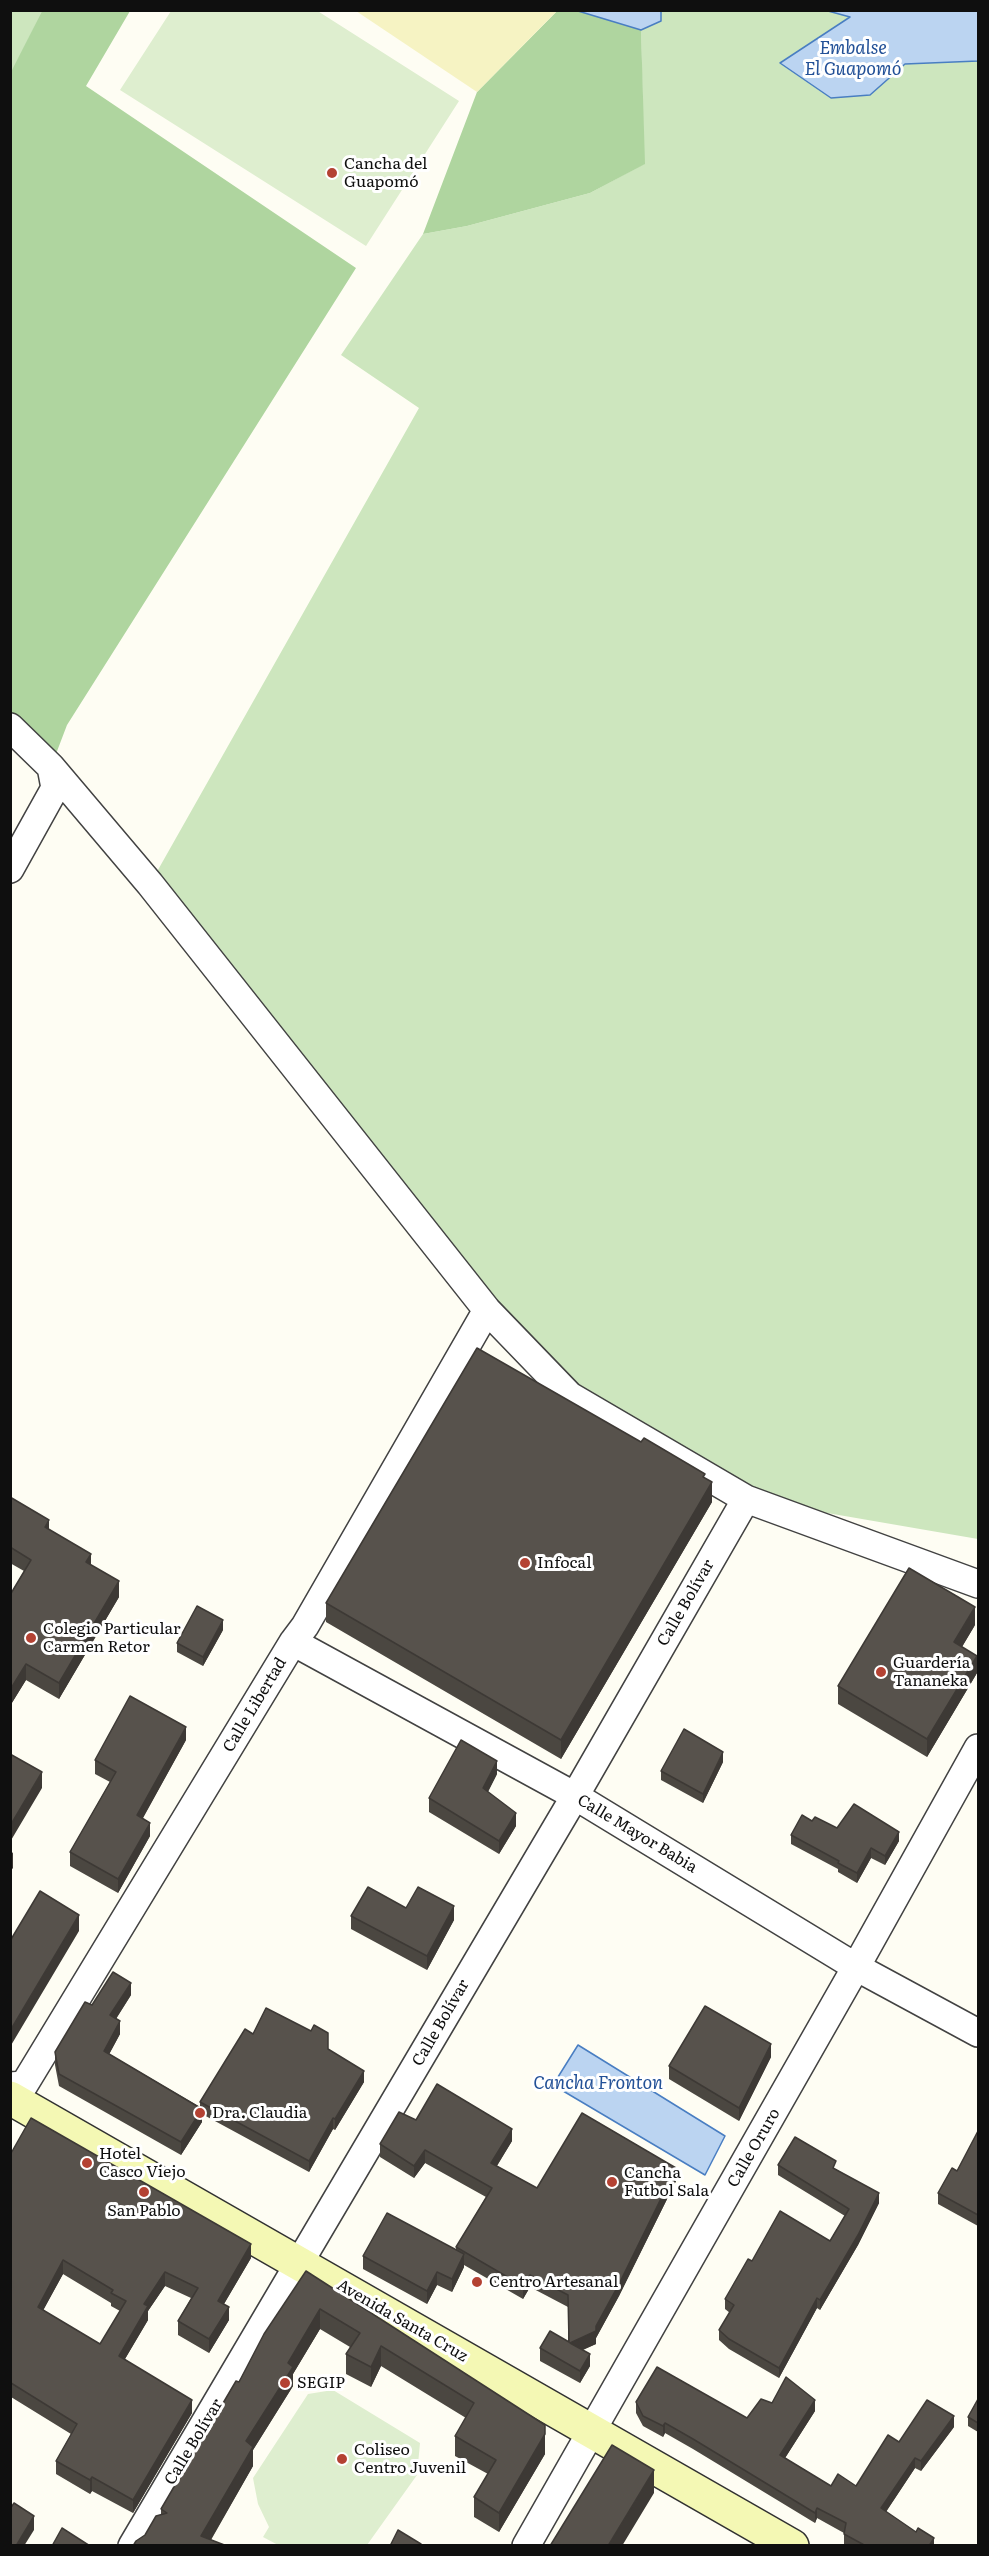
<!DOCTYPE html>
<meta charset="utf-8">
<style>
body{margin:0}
#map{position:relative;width:989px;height:2556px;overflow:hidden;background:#fefdf3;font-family:Literata,serif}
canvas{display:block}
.frame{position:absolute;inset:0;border:12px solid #0f0f0f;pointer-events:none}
</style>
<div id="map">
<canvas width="989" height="2556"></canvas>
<div class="frame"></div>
</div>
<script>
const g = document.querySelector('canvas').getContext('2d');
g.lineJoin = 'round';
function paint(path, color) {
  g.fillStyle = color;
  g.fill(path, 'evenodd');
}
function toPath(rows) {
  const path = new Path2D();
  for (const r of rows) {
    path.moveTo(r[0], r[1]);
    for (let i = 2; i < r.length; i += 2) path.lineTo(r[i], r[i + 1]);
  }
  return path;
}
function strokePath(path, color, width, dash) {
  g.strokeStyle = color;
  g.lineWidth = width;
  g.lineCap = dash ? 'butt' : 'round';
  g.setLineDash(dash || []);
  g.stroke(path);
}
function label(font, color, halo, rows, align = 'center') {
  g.font = font + ' Literata,serif';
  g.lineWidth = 6;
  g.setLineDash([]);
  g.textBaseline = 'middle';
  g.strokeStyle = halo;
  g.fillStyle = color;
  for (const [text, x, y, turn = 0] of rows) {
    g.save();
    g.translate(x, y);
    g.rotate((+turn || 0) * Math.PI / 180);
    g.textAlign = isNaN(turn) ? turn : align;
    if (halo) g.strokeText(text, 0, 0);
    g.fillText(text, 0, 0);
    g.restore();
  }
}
const green = toPath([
 [11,10,42,11,11,74,10,11],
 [828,10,850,16,870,95,905,64,978,61,978,1539,746,1499,570,1396,150,884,419,408,341,355,423,234,467,226,590,193,644,164,641,30,661,21,661,11]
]);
const forest = toPath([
 [42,11,130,11,86,86,356,268,67,725,51,767,11,727,10,74],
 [557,11,578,11,641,30,645,164,590,193,467,226,423,234,477,92]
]);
const sand = toPath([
 [356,11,557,11,477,92]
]);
const pitch = toPath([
 [316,10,459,101,366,246,120,90,171,11],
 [333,2390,420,2443,417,2475,367,2545,278,2545,263,2537,269,2527,258,2504,253,2478,308,2394]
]);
const water = toPath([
 [578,11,661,11,661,21,641,30,578,11],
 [828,11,978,11,978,61,905,64,870,95,831,98,780,63,850,17,828,11],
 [578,2045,725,2136,705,2175,553,2085,578,2045]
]);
const minor = toPath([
 [10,727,51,767,150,884,487,1310,570,1396,746,1499,978,1584],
 [10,869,55,788,51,767],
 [293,1642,575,1796,856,1967,978,2033],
 [10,2086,24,2085,293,1642,305,1626,487,1310],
 [132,2546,575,1796,746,1499],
 [526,2546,856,1967,978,1748]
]);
const secondary = toPath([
 [10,2098,792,2546]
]);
const wall = toPath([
 [705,1478,712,1502,561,1759,326,1622,326,1603],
 [10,1497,91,1565,119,1597,59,1699,26,1680,10,1706,10,1595,24,1571,10,1563],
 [975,1625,962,1647,977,1673,927,1757,838,1704,838,1686],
 [223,1630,203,1666,177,1652,177,1643],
 [186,1740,142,1819,150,1836,118,1893,70,1866,70,1852,110,1782,95,1774,95,1760],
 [723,1762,703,1803,661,1780,661,1771],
 [497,1774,488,1792,516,1826,499,1854,429,1812,429,1798],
 [812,1821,837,1828,899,1841,885,1865,871,1858,857,1883,838,1872,838,1869,791,1844,791,1835],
 [406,1908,454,1920,427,1970,351,1929,351,1916],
 [131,1995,116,2019,120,2034,109,2054,200,2107,200,2102,253,2034,328,2050,364,2082,335,2130,333,2129,309,2172,202,2114,202,2122,181,2155,59,2086,55,2065,55,2052,92,2005],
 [771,2057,739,2121,669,2079,669,2066],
 [416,2120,512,2141,497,2166,537,2188,676,2181,619,2296,596,2338,596,2344,583,2350,590,2366,580,2383,540,2361,540,2348,568,2342,568,2307,530,2287,523,2299,464,2265,464,2267,452,2292,437,2285,427,2304,363,2269,363,2256,456,2250,456,2247,486,2197,425,2163,414,2178,380,2157,380,2144],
 [978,2131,978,2226,938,2204,938,2193,957,2171],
 [10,2155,251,2258,224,2304,229,2320,209,2353,178,2335,178,2321,191,2298,165,2286,148,2311,148,2320,125,2359,192,2413,133,2513,92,2491,90,2494,56,2474,56,2461,71,2434,11,2397,10,2398],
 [63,2274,111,2303,111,2306,120,2311,100,2344,43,2310],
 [778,2165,836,2169,879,2203,858,2245,820,2310,817,2308,779,2378,729,2349,719,2340,719,2330,730,2313,725,2309,725,2299,752,2261,830,2241,845,2216,778,2175],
 [306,2271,545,2454,499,2532,474,2517,474,2497,488,2474,455,2456,455,2436,466,2418,381,2366,371,2387,346,2374,346,2354,350,2347,320,2329,293,2374,293,2386,253,2450,253,2466,211,2540,145,2535,161,2515,161,2509],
 [978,2399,978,2432,968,2426,968,2417],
 [636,2402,747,2418,772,2403,815,2411,785,2458,831,2486,856,2486,899,2442,954,2427,921,2471,915,2468,886,2512,934,2546,847,2546,844,2544,844,2533,817,2518,815,2523,693,2449,665,2433,663,2437,643,2426,636,2413]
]);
const shadedWall = toPath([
 [712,1482,712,1502,561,1759,561,1740],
 [49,1520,49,1536,45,1527],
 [91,1554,91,1570,86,1562],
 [119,1581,119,1597,59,1699,59,1683],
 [975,1607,975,1625,954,1660,954,1642],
 [223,1620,223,1630,203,1666,203,1657],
 [977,1656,977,1673,927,1757,927,1739],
 [26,1664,26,1680,10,1706,10,1690],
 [186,1727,186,1740,137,1829,137,1815],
 [723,1752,723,1762,703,1803,703,1794],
 [497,1761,497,1774,483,1801,483,1788],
 [42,1772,42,1788,10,1842,10,1826],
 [516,1813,516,1826,499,1854,499,1841],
 [150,1823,150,1836,118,1893,118,1879],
 [899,1832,899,1841,885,1865,885,1856],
 [871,1848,871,1858,857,1883,857,1873],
 [13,1852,13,1868,10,1872,10,1856],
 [454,1906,454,1920,427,1970,427,1956],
 [79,1915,79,1931,10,2047,10,2031],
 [131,1983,131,1995,110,2028,110,2015],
 [120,2021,120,2034,104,2064,104,2051],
 [771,2044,771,2057,739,2121,739,2108],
 [364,2071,364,2082,335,2130,335,2119],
 [202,2109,202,2122,181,2155,181,2142],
 [333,2118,333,2129,309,2172,309,2161],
 [512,2129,512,2141,491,2175,491,2163],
 [425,2150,425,2163,414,2178,414,2166],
 [676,2168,676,2181,619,2296,596,2338,596,2344,570,2355,570,2343,596,2326],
 [879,2193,879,2203,858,2245,820,2310,820,2300],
 [251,2244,251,2258,218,2314,218,2301],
 [464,2254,464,2267,452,2292,452,2279],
 [63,2260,63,2274,38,2320,38,2307],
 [165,2272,165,2286,148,2311,148,2320,119,2369,119,2356,144,2304],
 [437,2272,437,2285,427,2304,427,2291],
 [530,2275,530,2287,523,2299,523,2286],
 [817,2298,817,2308,779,2378,779,2368],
 [229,2307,229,2320,209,2353,209,2339],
 [320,2309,320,2329,293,2374,293,2386,253,2450,253,2466,207,2546,201,2536,246,2441,288,2363],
 [381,2346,381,2366,371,2387,371,2367],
 [590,2354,590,2366,580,2383,580,2371],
 [192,2400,192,2413,133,2513,133,2500],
 [815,2400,815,2411,780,2466,780,2455],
 [954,2416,954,2427,921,2471,921,2461],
 [665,2423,665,2433,663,2437,663,2426],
 [545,2434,545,2454,499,2532,499,2513],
 [915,2458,915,2468,881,2519,881,2508],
 [654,2470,654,2493,622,2546,608,2546],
 [92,2477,92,2491,90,2494,90,2480],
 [817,2508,817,2518,815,2523,815,2513],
 [34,2516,34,2530,24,2546,16,2546],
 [934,2538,934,2546,929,2546]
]);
const building = toPath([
 [477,1348,641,1442,644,1438,705,1474,703,1477,712,1482,561,1740,326,1603,477,1348],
 [10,1497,49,1520,45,1527,91,1554,86,1562,119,1581,59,1683,26,1664,10,1690,10,1595,31,1560,10,1547,10,1497],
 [909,1568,975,1607,954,1642,977,1656,927,1739,838,1686,909,1568],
 [197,1606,223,1620,203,1657,177,1643,197,1606],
 [130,1696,186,1727,137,1815,150,1823,118,1879,70,1852,116,1772,95,1760,130,1696],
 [684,1729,723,1752,703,1794,661,1771,684,1729],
 [461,1740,497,1761,483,1788,516,1813,499,1841,429,1798,461,1740],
 [10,1754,42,1772,10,1826,10,1754],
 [854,1804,899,1832,885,1856,871,1848,857,1873,838,1863,839,1861,791,1835,802,1815,812,1821,815,1817,837,1828,854,1804],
 [368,1887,406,1908,418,1887,454,1906,427,1956,351,1916,368,1887],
 [40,1891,79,1915,10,2031,10,1941,40,1891],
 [113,1972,131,1983,110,2015,120,2021,104,2051,202,2109,181,2142,59,2074,55,2052,85,2002,92,2005,113,1972],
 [705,2006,771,2044,739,2108,669,2066,705,2006],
 [266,2008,311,2031,314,2025,328,2033,328,2049,364,2071,335,2119,333,2118,309,2161,200,2102,245,2029,253,2034,266,2008],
 [437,2084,512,2129,491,2163,537,2188,582,2113,676,2168,619,2284,596,2326,596,2331,570,2343,590,2354,580,2371,540,2348,550,2331,569,2342,568,2295,530,2275,523,2286,456,2247,492,2188,425,2150,414,2166,380,2144,399,2112,416,2120,437,2084],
 [31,2118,251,2244,218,2301,229,2307,209,2339,178,2321,198,2288,165,2272,144,2304,148,2306,119,2356,192,2400,133,2500,92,2477,90,2480,56,2461,77,2424,11,2383,10,2384,10,2155,31,2118],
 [63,2260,113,2290,111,2293,126,2301,100,2344,38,2307,63,2260],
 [978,2131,978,2215,938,2193,952,2168,957,2171,978,2131],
 [795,2137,836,2161,833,2168,879,2193,858,2235,820,2300,817,2298,779,2368,729,2339,719,2330,734,2305,725,2299,748,2259,752,2261,780,2211,830,2241,849,2209,778,2165,795,2137],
 [387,2213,464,2254,452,2279,437,2272,427,2291,363,2256,387,2213],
 [306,2271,545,2425,545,2434,499,2513,474,2497,496,2460,455,2436,474,2403,381,2346,371,2367,346,2354,360,2333,320,2309,288,2363,293,2367,246,2441,253,2447,201,2536,227,2546,133,2546,136,2541,145,2535,156,2516,167,2513,161,2509,236,2381,239,2382,264,2334,306,2271],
 [657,2367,747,2418,761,2399,772,2403,786,2377,815,2400,780,2455,831,2486,838,2474,856,2486,888,2435,899,2442,927,2400,954,2416,921,2461,915,2458,881,2508,916,2532,918,2528,934,2538,929,2546,866,2546,844,2534,846,2523,817,2508,815,2513,693,2439,665,2423,663,2426,643,2416,636,2402,657,2367],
 [978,2399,978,2423,968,2417,978,2399],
 [612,2445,654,2470,608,2546,550,2546,612,2445],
 [14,2503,34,2516,16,2546,10,2546,10,2509,14,2503],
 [62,2528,90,2546,52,2546,62,2528],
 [398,2530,421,2544,420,2546,390,2546,398,2530]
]);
const markers = [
 [332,173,6,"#b44233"],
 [525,1563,6,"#b44233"],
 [31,1638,6,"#b44233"],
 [881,1672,6,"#b44233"],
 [200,2113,6,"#b44233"],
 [87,2163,6,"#b44233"],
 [612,2182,6,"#b44233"],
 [144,2192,6,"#b44233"],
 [477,2282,6,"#b44233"],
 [285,2383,6,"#b44233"],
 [342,2459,6,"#b44233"]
];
const poiNames = [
 ["Cancha del",344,164],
 ["Guapomó",344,182],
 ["Infocal",537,1563],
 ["Colegio Particular",43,1629],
 ["Carmen Retor",43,1647],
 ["Guardería",893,1663],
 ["Tananeka",893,1681],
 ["Dra. Claudia",212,2113],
 ["Hotel",99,2154],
 ["Casco Viejo",99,2172],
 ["Cancha",624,2173],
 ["Futbol Sala",624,2191],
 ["San Pablo",144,2211,"center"],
 ["Centro Artesanal",489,2282],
 ["SEGIP",297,2383],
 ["Coliseo",354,2450],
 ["Centro Juvenil",354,2468]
];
const streetNames = [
 ["Calle Bolívar",686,1603,-60],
 ["Calle Libertad",255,1705,-59],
 ["Calle Mayor Babia",637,1834,31],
 ["Calle Bolívar",441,2023,-60],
 ["Calle Oruro",754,2148,-60],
 ["Avenida Santa Cruz",402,2321,30],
 ["Calle Bolívar",194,2442,-59]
];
const waterNames = [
 ["Embalse",853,49],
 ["El Guapomó",853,70],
 ["Cancha Fronton",598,2084]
];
paint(green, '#cde6be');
paint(forest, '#afd59f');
paint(sand, '#f6f3c3');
paint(pitch, '#deeecf');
paint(water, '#bbd4f1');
strokePath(water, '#497ec2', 1.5);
strokePath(minor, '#424242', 30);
strokePath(secondary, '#313131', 36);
strokePath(minor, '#fff', 27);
strokePath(secondary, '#f4f8b4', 33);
paint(wall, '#4b4741');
paint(shadedWall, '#3d3935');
paint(building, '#57524c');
strokePath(building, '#3d3935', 1.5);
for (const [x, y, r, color] of markers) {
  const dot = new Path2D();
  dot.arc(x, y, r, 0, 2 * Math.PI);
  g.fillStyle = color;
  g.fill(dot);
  strokePath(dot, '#fff', 2);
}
label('16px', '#0f0f0f', '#fff', poiNames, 'left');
label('16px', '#0f0f0f', '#fff', streetNames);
label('italic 18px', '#235197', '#fff', waterNames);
</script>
